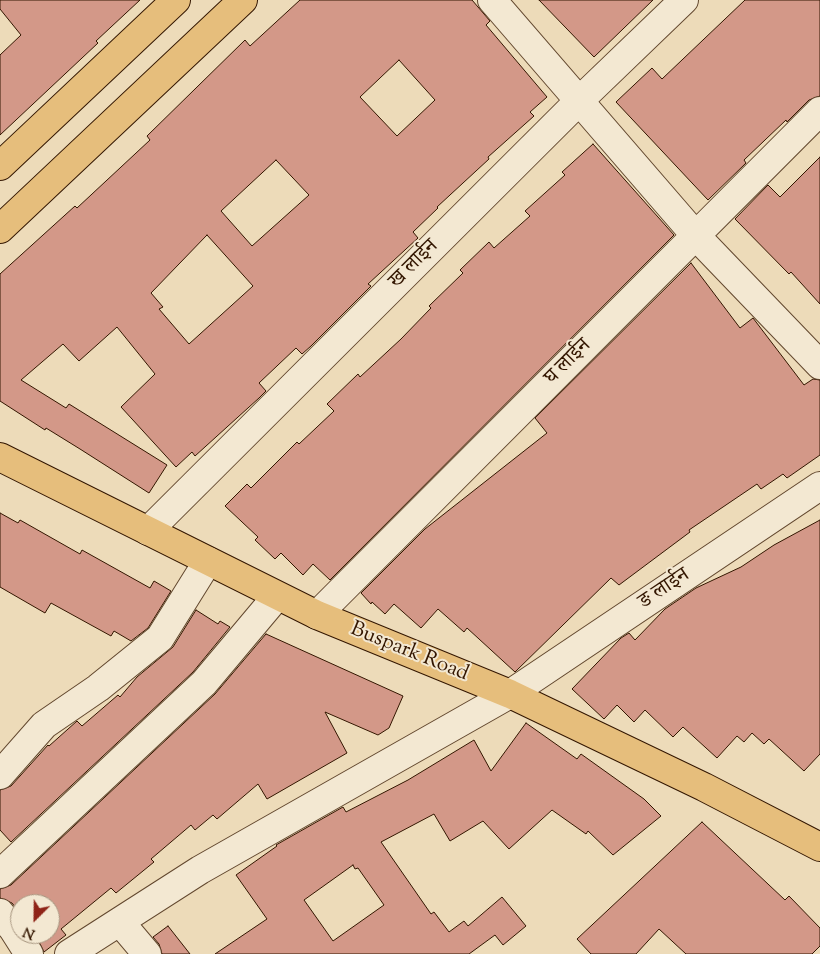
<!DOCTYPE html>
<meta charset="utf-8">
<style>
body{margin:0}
#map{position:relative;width:820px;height:954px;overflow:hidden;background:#eddbb9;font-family:"Sorts Mill Goudy",serif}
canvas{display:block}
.north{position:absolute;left:10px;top:894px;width:50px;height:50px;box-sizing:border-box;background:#f3e8d2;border:1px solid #a6947e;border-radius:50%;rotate:203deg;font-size:14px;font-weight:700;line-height:20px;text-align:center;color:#331600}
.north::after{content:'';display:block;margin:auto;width:18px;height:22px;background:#8f2418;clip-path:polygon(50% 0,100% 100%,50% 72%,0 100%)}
</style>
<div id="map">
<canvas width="820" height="954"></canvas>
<div class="north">N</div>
</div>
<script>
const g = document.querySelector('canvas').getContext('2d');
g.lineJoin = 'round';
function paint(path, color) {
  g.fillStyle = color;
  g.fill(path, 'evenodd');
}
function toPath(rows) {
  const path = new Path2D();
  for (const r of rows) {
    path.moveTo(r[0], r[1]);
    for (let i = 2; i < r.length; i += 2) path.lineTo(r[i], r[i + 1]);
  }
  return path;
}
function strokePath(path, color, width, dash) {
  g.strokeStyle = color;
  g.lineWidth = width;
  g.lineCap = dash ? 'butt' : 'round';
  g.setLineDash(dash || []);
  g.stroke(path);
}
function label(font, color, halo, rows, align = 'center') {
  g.font = font + ' "Sorts Mill Goudy","Noto Serif Devanagari",serif';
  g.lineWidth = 4;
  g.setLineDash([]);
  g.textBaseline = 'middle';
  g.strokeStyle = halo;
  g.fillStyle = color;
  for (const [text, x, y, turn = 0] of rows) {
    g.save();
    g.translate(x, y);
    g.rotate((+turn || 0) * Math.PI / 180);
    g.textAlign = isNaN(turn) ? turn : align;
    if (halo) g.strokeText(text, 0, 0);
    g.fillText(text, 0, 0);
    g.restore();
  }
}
const building = toPath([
 [0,0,140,0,96,41,98,43,0,135,0,55,21,35,0,9,0,0],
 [300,0,472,0,490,21,486,25,547,97,530,112,534,116,488,157,489,159,437,207,438,208,413,232,418,238,368,284,371,286,311,346,302,354,296,348,259,383,266,391,259,398,195,456,192,452,176,467,121,407,155,374,117,327,79,361,63,344,21,380,66,408,69,404,167,465,149,493,80,449,46,428,45,430,0,401,0,274,75,206,77,208,150,140,147,136,245,40,250,46,300,0],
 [399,60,435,100,397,136,360,97,399,60],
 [276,160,309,195,252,246,221,211,276,160],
 [207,235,253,286,189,344,159,309,163,307,151,293,207,235],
 [539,0,653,0,594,57,539,0],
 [745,0,820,0,820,96,809,100,787,122,786,120,744,160,746,163,708,200,616,102,652,68,662,79,745,0],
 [593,144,674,235,330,580,313,564,303,575,281,553,275,559,255,540,258,537,225,506,247,484,251,488,297,442,299,444,334,411,327,404,358,374,360,377,401,339,431,308,429,306,463,273,460,270,489,242,494,248,530,216,525,211,565,175,562,172,593,144],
 [820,157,820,304,791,272,789,274,735,219,768,185,780,197,820,157],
 [691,263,740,328,753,318,804,385,813,379,820,380,820,455,787,478,783,474,761,489,757,484,689,530,690,532,619,585,611,578,515,672,467,628,464,632,438,609,421,628,394,604,385,614,372,602,371,604,361,593,425,529,547,433,535,418,691,263],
 [0,513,18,523,20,520,80,554,82,550,150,588,154,581,171,591,148,628,131,641,114,631,111,636,51,603,45,613,0,587,0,513],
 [820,520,820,754,804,771,769,739,764,744,752,733,744,742,737,736,717,758,683,727,673,737,645,710,634,722,617,705,604,719,572,689,621,638,629,633,635,640,665,609,696,588,741,567,774,545,820,520],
 [196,610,218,624,220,621,230,627,193,672,11,842,0,830,0,790,11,786,48,745,49,746,77,721,82,726,118,695,120,697,137,677,173,647,196,610],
 [266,634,403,696,389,728,378,735,325,712,347,753,267,799,258,784,217,819,213,815,195,830,191,825,151,859,154,862,116,893,111,888,61,929,66,935,44,952,35,934,50,934,50,904,20,904,20,913,12,903,0,898,0,889,11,885,215,694,266,634],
 [526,723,577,759,581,754,644,799,661,816,613,855,588,831,586,834,552,810,509,849,483,821,450,841,434,814,381,842,431,914,434,912,449,932,464,921,468,926,502,897,526,926,503,945,495,935,469,954,215,954,267,919,236,875,277,846,276,845,343,807,346,812,408,780,474,740,491,771,526,723],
 [353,865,355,869,358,868,384,905,333,941,304,900,353,865],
 [702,822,785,900,789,896,820,928,820,946,812,954,686,954,659,929,636,954,591,954,577,939,702,822],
 [168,926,190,954,162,954,159,944,153,937,168,926]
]);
const minor = toPath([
 [492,0,696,236,820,365],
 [148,531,580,100,684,0],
 [317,615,820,111],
 [0,775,44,725,98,688,160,638,208,561],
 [0,874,204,683,277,596],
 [0,913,13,929,29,954],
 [120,922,147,954],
 [69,954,200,870,510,694,820,486]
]);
const major = toPath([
 [0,166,176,0],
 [0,229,243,0],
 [0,457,317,615,510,694,704,787,820,847]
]);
const streetNames = [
 ["ख लाईन",415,265,-45],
 ["घ लाईन",569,363,-45],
 ["ङ लाईन",665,590,-34],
 ["Buspark Road",409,653,22]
];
paint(building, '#d39888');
strokePath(building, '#331600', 1);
strokePath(minor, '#62472e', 30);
strokePath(major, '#331600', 30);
strokePath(minor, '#f3e8d2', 28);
strokePath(major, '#e6be7c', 28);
label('21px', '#331600', '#f3e8d2', streetNames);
</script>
